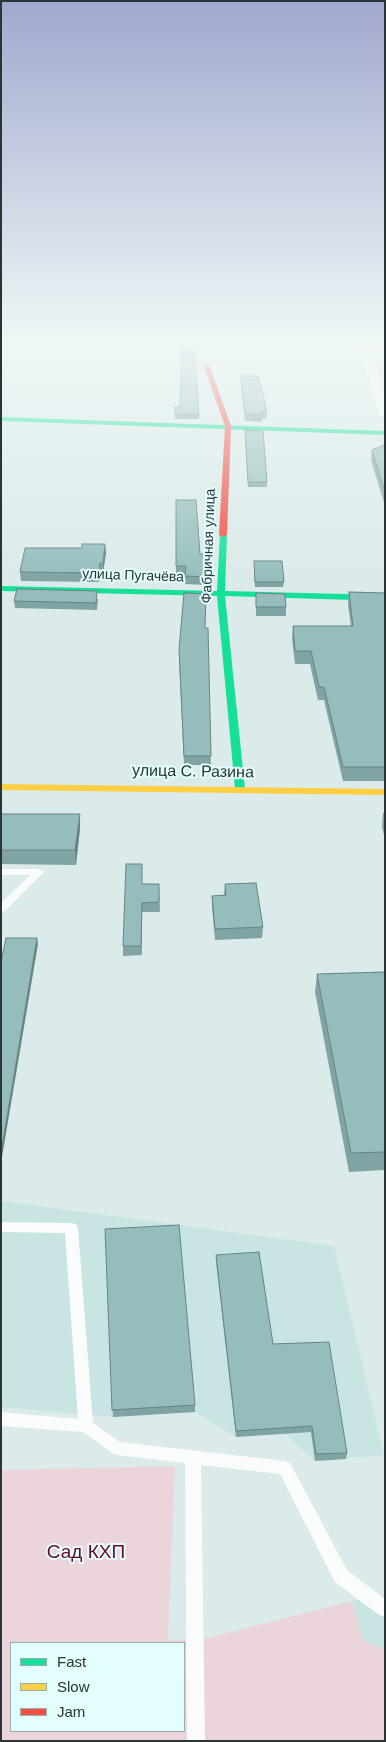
<!DOCTYPE html>
<meta charset="utf-8">
<style>
body{margin:0}
#map{position:relative;width:386px;height:1742px;overflow:hidden;background:#dbeaea;font-family:Arial,sans-serif}
canvas{display:block}
.frame{position:absolute;inset:0;border:2px solid #2a3434;pointer-events:none}
.legend{position:absolute;left:10px;top:1642px;width:175px;height:90px;box-sizing:border-box;background:#e2fefd;border:1px solid #98adad;margin:0;padding:6px 9px;list-style:none;font-size:15px;color:#2a3434}
.legend li{display:flex;align-items:center;gap:10px;height:25px}
.legend b{width:25px;border:1px solid #98adad}
</style>
<div id="map">
<canvas width="386" height="1742"></canvas>
<div class="frame"></div>
<ul class="legend">
<li><b style="height:6px;background:#16e098"></b>Fast</li>
<li><b style="height:6px;background:#ffcf43"></b>Slow</li>
<li><b style="height:6px;background:#f24e42"></b>Jam</li>
</ul>
</div>
<script>
const g = document.querySelector('canvas').getContext('2d');
g.lineJoin = 'round';
function paint(path, color) {
  g.fillStyle = color;
  g.fill(path, 'evenodd');
}
function toPath(rows) {
  const path = new Path2D();
  for (const r of rows) {
    path.moveTo(r[0], r[1]);
    for (let i = 2; i < r.length; i += 2) path.lineTo(r[i], r[i + 1]);
  }
  return path;
}
function strokePath(path, color, width, dash) {
  g.strokeStyle = color;
  g.lineWidth = width;
  g.lineCap = dash ? 'butt' : 'round';
  g.setLineDash(dash || []);
  g.stroke(path);
}
function label(font, color, halo, rows, align = 'center') {
  g.font = font + ' Arial,sans-serif';
  g.lineWidth = 4;
  g.setLineDash([]);
  g.textBaseline = 'middle';
  g.strokeStyle = halo;
  g.fillStyle = color;
  for (const [text, x, y, turn = 0] of rows) {
    g.save();
    g.translate(x, y);
    g.rotate((+turn || 0) * Math.PI / 180);
    g.textAlign = isNaN(turn) ? turn : align;
    if (halo) g.strokeText(text, 0, 0);
    g.fillText(text, 0, 0);
    g.restore();
  }
}
const built = toPath([
 [1,1201,334,1246,384,1455,315,1461,285,1434,236,1437,195,1412,113,1417,1,1407],
 [385,1596,385,1650,362,1641,352,1601]
]);
const green = toPath([
 [175,1466,168,1640,204,1639,352,1601,362,1640,385,1650,385,1741,1,1741,1,1470],
 [11,1643,184,1643,184,1731,11,1731]
]);
const lane = toPath([
 [1,869,39,869,44,872,5,911,1,912,1,903,30,875,1,875,1,869],
 [1,1222,71,1223,76,1224,78,1228,93,1423,120,1442,285,1461,290,1463,347,1570,385,1599,385,1617,379,1615,335,1582,280,1474,201,1465,205,1741,187,1741,185,1463,117,1455,112,1453,83,1432,1,1426,1,1412,78,1419,65,1233,1,1232,1,1222]
]);
const street = toPath([
 [357,338,367,338,385,395,385,418,379,415,357,338]
]);
const fast = toPath([
 [1,417,385,431,385,435,1,421,1,417],
 [220,533,227,535,225,591,385,595,385,601,225,596,245,789,240,792,235,789,217,596,1,591,1,586,217,591,220,533]
]);
const slow = toPath([
 [1,784,385,789,385,795,1,790,1,784]
]);
const jam = toPath([
 [207,365,210,367,231,426,227,535,223,537,219,535,225,426,204,367,207,365]
]);
const wall = toPath([
 [241,376,267,411,266,419,262,419,262,422,245,421,241,383],
 [175,407,180,407,199,415,199,419,175,419],
 [245,434,267,482,267,487,248,487],
 [385,446,385,506,371,460,372,450],
 [176,500,200,554,208,554,207,585,185,584,185,574,176,574],
 [105,544,106,553,103,572,100,572,99,582,21,581,20,572,82,548],
 [254,565,284,582,283,587,255,587],
 [349,592,385,593,385,781,343,781,324,700,318,700,310,664,295,664,292,639,293,626,351,626,348,605],
 [256,593,286,607,286,616,256,616],
 [98,599,97,610,15,608,14,601],
 [205,628,211,765,184,765,179,658],
 [385,812,385,839,382,827,383,813],
 [1,814,80,814,80,828,76,865,1,864],
 [142,884,159,884,160,912,142,912,142,955,123,956,123,946],
 [225,884,263,927,262,938,215,940,212,907,212,896,224,895],
 [385,972,385,1170,349,1172,315,992,317,974],
 [105,1229,195,1405,195,1412,113,1417],
 [216,1255,273,1344,347,1453,346,1459,315,1461,311,1432,236,1437,216,1261]
]);
const shadedWall = toPath([
 [105,544,106,553,103,572,103,563],
 [100,563,100,572,99,582,99,573],
 [80,814,80,828,76,865,75,850],
 [37,938,38,944,1,1163,1,1152]
]);
const building = toPath([
 [182,348,194,348,199,415,175,414,175,407,180,407,182,348],
 [241,376,258,376,267,411,262,411,262,414,245,414,241,376],
 [245,430,263,431,267,482,248,482,245,430],
 [384,445,385,446,385,492,372,450,384,445],
 [176,500,196,500,200,554,208,554,207,577,185,576,186,566,176,566,176,500],
 [82,544,105,544,103,563,100,563,99,573,20,572,25,548,82,548,82,544],
 [254,561,282,561,284,582,255,582,254,561],
 [17,589,97,591,96,603,14,601,17,589],
 [349,592,385,593,385,767,343,767,324,687,319,687,311,651,295,651,293,626,353,626,349,592],
 [184,593,206,594,205,628,208,628,211,756,184,756,179,649,184,593],
 [256,593,285,594,286,607,256,607,256,593],
 [1,814,80,814,75,850,1,850,1,814],
 [126,864,142,864,142,884,159,884,159,902,142,903,141,946,123,946,126,864],
 [256,883,263,927,215,929,212,896,226,895,225,884,256,883],
 [6,938,37,938,1,1152,1,962,6,938],
 [385,972,385,1152,351,1153,317,974,385,972],
 [179,1225,195,1405,112,1410,105,1229,179,1225],
 [259,1252,273,1344,329,1342,347,1453,316,1454,312,1426,236,1431,216,1255,259,1252]
]);
const farStreetnames = [
 ["Фабричная улица",209,546,-88],
 ["улица Пугачёва",133,576,2]
];
const streetNames = [
 ["улица С. Разина",193,772,1]
];
const nearParknames = [
 ["Сад КХП",86,1553]
];
paint(built, '#c8e4e3');
paint(green, '#ecd5da');
paint(lane, '#fafcfc');
paint(street, '#fafcfc');
paint(fast, '#16e098');
paint(slow, '#ffcf43');
paint(jam, '#f24e42');
paint(wall, '#80a3a3');
paint(shadedWall, '#688484');
paint(building, '#95bdbd');
strokePath(building, '#688484', 1);
const sky = g.createLinearGradient(0, 0, 0, 582);
sky.addColorStop(0, '#a1a8ce');
sky.addColorStop(0.58, '#eff6f6');
sky.addColorStop(1, '#eff6f600');
g.fillStyle = sky;
g.fillRect(0, 0, 386, 582);
label('14px', '#2a3434', '#e2fefd', farStreetnames);
label('16px', '#2a3434', '#e2fefd', streetNames);
label('19px', '#680a2f', '#e2fefd', nearParknames);
</script>
